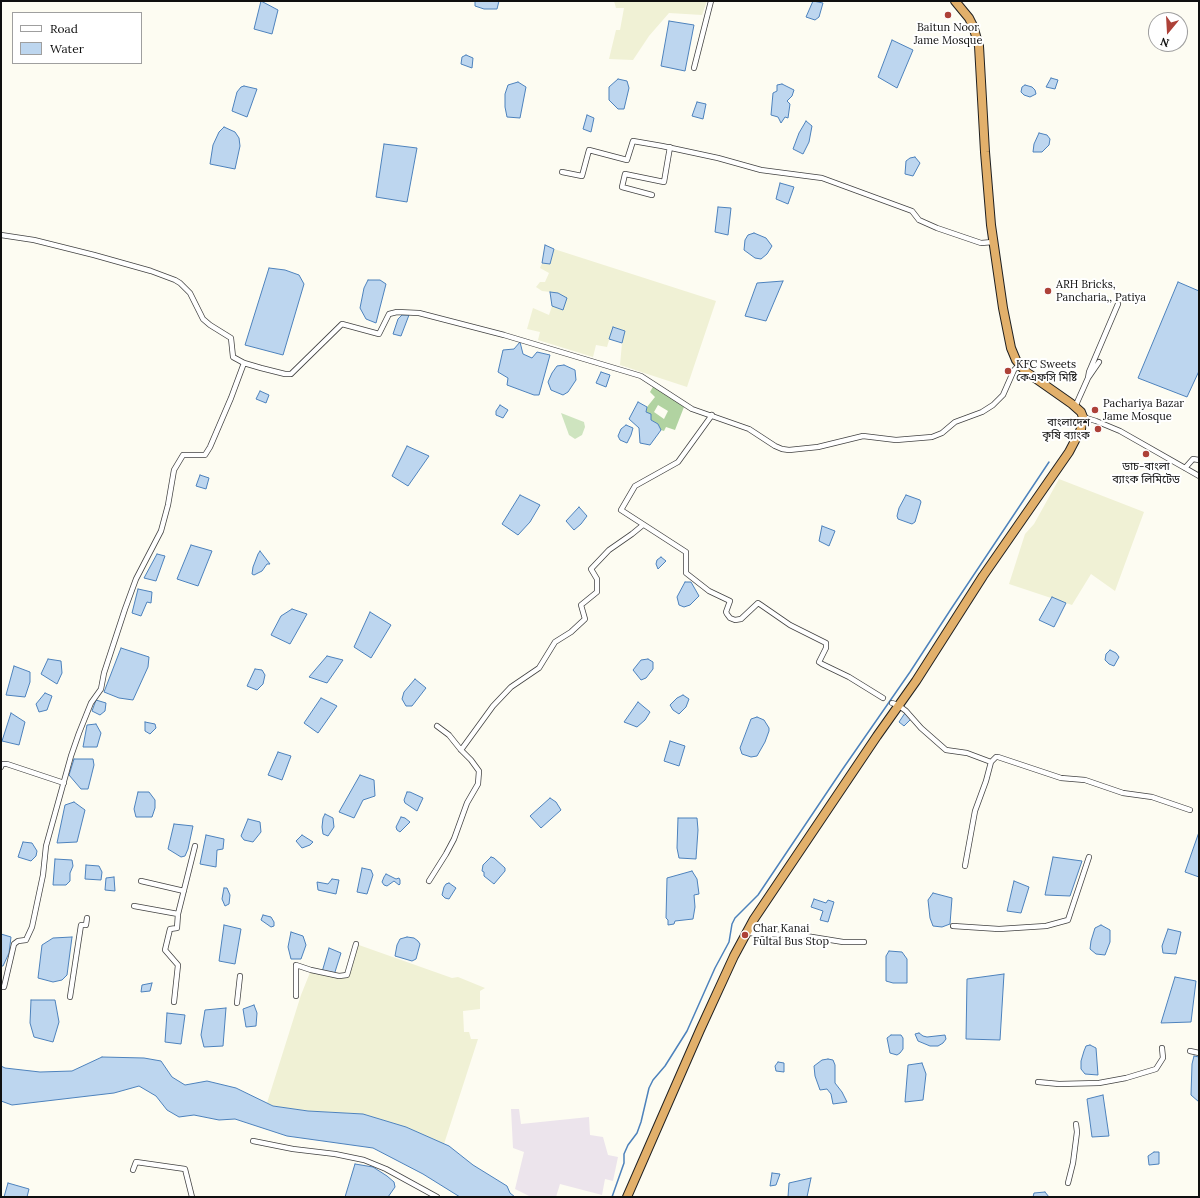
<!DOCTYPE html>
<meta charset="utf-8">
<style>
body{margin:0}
#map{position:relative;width:1200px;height:1198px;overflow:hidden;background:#fdfcf2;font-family:Lora,serif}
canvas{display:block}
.frame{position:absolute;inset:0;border:2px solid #0f0f0f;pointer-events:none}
.legend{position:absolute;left:12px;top:12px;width:130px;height:52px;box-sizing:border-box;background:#fff;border:1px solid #9f9f9f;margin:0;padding:5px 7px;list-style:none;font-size:12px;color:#0f0f0f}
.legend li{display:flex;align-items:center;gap:8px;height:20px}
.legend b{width:20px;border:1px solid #9f9f9f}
.north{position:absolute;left:1148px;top:12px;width:40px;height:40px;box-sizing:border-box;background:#fff;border:1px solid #9f9f9f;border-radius:50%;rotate:198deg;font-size:11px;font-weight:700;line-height:16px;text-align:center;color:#0f0f0f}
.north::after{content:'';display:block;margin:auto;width:14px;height:18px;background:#ad4138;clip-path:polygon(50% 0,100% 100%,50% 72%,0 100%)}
</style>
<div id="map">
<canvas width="1200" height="1198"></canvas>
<div class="frame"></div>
<ul class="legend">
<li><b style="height:5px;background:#fff"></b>Road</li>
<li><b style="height:11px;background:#bdd6ef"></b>Water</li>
</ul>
<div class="north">N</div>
</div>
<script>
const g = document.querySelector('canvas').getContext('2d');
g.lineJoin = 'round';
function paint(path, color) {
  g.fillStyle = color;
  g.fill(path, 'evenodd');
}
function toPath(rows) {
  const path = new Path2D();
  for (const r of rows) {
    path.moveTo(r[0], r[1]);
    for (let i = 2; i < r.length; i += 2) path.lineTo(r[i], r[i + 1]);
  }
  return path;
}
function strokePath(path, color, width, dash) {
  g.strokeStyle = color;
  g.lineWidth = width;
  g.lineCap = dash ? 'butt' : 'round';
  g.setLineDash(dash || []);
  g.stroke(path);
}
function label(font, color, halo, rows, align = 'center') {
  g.font = font + ' Lora,"Noto Sans Bengali",serif';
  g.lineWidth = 4;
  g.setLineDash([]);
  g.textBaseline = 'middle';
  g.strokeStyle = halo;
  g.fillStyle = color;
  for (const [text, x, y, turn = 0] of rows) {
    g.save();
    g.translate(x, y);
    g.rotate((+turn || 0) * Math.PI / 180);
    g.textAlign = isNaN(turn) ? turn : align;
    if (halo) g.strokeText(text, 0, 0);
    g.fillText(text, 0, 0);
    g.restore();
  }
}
const industrial = toPath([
 [511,1109,519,1109,521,1124,589,1117,590,1135,603,1137,608,1155,618,1157,613,1181,605,1179,602,1195,560,1184,556,1197,531,1197,515,1189,524,1152,513,1148]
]);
const farmland = toPath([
 [614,1,707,1,702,15,669,13,649,36,633,60,609,59,616,30,620,30,624,8,616,8],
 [554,249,716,301,687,387,620,365,622,343,625,331,613,327,607,347,596,345,593,357,538,340,540,332,527,329,533,308,549,315,552,306,563,310,558,293,542,291,536,287,540,282,545,282,549,273,540,268,542,263,550,264],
 [1059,479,1144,512,1115,591,1091,574,1072,605,1009,584,1025,534,1034,524],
 [356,944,452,978,458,977,485,988,480,991,480,1009,463,1011,464,1032,469,1032,471,1039,478,1039,444,1144,406,1127,363,1114,308,1111,273,1106,267,1103,301,995,311,970,347,975]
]);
const green = toPath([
 [561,413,584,422,585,427,582,435,575,439,569,435]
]);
const forest = toPath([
 [654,385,684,407,675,430,666,427,664,431,661,430,658,424,651,420,646,412,647,407,655,397,650,392],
 [658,405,668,411,664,419,654,412]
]);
const water = toPath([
 [261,1,278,10,272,34,254,29,261,1],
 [475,1,499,1,497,9,484,9,475,6,475,1],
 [813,1,823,3,819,17,815,20,806,17,813,1],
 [669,21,694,25,685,71,661,66,669,21],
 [892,40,913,50,897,88,878,77,892,40],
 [466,55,473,58,472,68,461,64,462,57,466,55],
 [1051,78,1058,80,1055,89,1046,87,1051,78],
 [618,79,627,81,629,88,624,109,618,109,609,100,609,87,618,79],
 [518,82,526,87,520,118,507,117,505,107,505,94,508,85,518,82],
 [782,84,794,90,792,96,787,101,790,104,788,118,785,117,781,123,778,117,771,115,773,93,777,91,777,85,782,84],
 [1025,85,1032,87,1035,90,1036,94,1030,97,1024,95,1021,92,1022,87,1025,85],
 [244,86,257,89,247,117,232,111,237,92,241,87,244,86],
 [697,102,706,104,703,119,692,116,697,102],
 [587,115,594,118,591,132,583,129,587,115],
 [806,121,812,126,809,142,803,154,793,149,799,133,806,121],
 [224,127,235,132,239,138,240,146,235,169,210,164,213,145,219,132,224,127],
 [1039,133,1047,135,1050,139,1049,145,1042,152,1033,152,1034,144,1039,133],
 [384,144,417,148,407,202,376,197,384,144],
 [915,157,920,163,913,176,905,174,906,161,910,158,915,157],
 [780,183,794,187,788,204,776,199,780,183],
 [718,207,731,208,728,235,715,232,718,207],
 [754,233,766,238,772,246,767,254,761,259,755,258,744,250,745,240,748,235,754,233],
 [545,245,554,249,550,264,542,263,545,245],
 [269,268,285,270,299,275,304,284,283,355,245,345,269,268],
 [368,280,380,280,386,284,376,323,366,319,360,308,364,288,368,280],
 [783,281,766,321,745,316,757,283,783,281],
 [1178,282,1199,291,1199,371,1187,397,1138,378,1178,282],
 [550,292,558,293,567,298,563,310,552,306,550,292],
 [402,315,409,315,401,336,393,334,398,319,402,315],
 [613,327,625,331,622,343,609,339,613,327],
 [520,342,523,354,532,358,537,352,550,355,539,395,534,395,507,385,508,378,498,372,503,350,514,349,520,342],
 [564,365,575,370,576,380,568,392,563,395,551,390,548,382,552,373,557,366,564,365],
 [601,372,610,375,606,387,596,383,601,372],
 [260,391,269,395,266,403,256,399,260,391],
 [638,402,647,407,646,412,651,414,651,420,658,424,661,430,650,445,640,443,639,428,629,419,638,402],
 [500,405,508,410,503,418,496,415,496,411,500,405],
 [626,425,633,428,631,435,627,443,620,440,618,436,621,429,626,425],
 [407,446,429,456,408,486,392,476,407,446],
 [200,475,209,478,206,489,196,486,200,475],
 [520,495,540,505,530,522,518,535,502,524,520,495],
 [906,495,920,500,921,502,915,522,912,524,898,519,897,516,899,508,906,495],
 [579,507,587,516,581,524,574,530,566,521,579,507],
 [822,526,835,531,829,546,819,541,822,526],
 [191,545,212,551,198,586,177,579,191,545],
 [260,551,270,564,267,564,262,571,254,575,252,574,253,567,258,554,260,551],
 [157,554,165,556,156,581,144,578,157,554],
 [661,557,666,561,658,569,656,564,657,560,661,557],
 [685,582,691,582,699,596,690,605,684,607,679,605,677,597,685,582],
 [138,589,152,592,151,603,147,602,141,616,132,613,138,589],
 [1052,597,1066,603,1054,627,1039,620,1052,597],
 [292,609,307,614,290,644,271,635,281,616,292,609],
 [370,612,391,625,371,658,354,647,370,612],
 [121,648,149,657,148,667,133,700,119,698,104,692,121,648],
 [1110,650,1116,653,1119,657,1114,666,1109,664,1105,660,1106,654,1110,650],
 [327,656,343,660,327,683,309,677,327,656],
 [48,659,61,661,62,673,57,684,41,674,48,659],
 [648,659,653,662,653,669,646,678,641,680,633,670,641,660,648,659],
 [14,666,30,672,30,682,25,697,6,695,14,666],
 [255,669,262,670,265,675,263,684,257,690,247,686,255,669],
 [415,679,426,688,412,706,406,706,402,699,404,692,415,679],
 [45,693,52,696,47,710,39,712,36,704,45,693],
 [683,695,689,699,686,707,679,714,673,710,670,705,677,698,683,695],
 [321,698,337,706,318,733,304,723,321,698],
 [96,700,106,703,105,711,100,715,92,711,96,700],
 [638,702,650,712,645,720,637,727,624,722,638,702],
 [11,713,25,722,19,745,2,741,11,713],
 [905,713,911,719,904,726,899,722,905,713],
 [757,717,764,720,769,728,769,731,765,742,757,756,751,757,742,754,740,748,751,719,757,717],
 [145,722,155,724,156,728,150,734,145,731,145,722],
 [96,724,101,733,97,747,83,747,87,725,96,724],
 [670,741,685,746,679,766,664,761,670,741],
 [278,752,291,756,282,780,268,775,278,752],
 [74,759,93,759,94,765,88,789,81,789,69,775,74,759],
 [360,775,374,780,375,796,363,800,354,818,339,812,360,775],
 [138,792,149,792,155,800,155,808,152,817,136,817,134,809,138,792],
 [407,792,410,792,423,798,417,811,405,803,404,800,407,792],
 [550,798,556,802,561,810,541,828,530,816,550,798],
 [74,802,85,810,77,842,57,843,65,805,74,802],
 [325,814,333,818,334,827,328,836,323,834,322,827,323,818,325,814],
 [401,817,405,818,410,822,400,832,397,830,396,827,401,817],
 [678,818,697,818,698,830,696,859,679,858,677,848,678,818],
 [248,819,260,822,261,832,253,842,244,840,241,836,248,819],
 [174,824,193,826,188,849,185,856,181,857,168,849,174,824],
 [1199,832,1199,877,1185,872,1199,832],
 [206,835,224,839,223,849,217,850,216,867,200,864,206,835],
 [302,835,313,842,310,845,302,848,296,841,302,835],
 [23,842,32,843,37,851,36,856,31,861,18,857,23,842],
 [491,857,494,858,505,868,505,871,494,884,484,876,484,872,482,871,483,865,491,857],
 [1053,857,1082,861,1070,896,1045,895,1053,857],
 [55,859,72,860,73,866,70,873,70,881,66,885,53,885,55,859],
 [86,865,99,866,102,872,101,880,85,879,86,865],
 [362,868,371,870,373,875,367,894,357,892,362,868],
 [692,871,697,879,699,894,694,895,695,907,693,919,675,921,674,924,668,925,668,920,666,918,667,878,692,871],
 [386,874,396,879,399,878,400,880,400,884,399,885,394,881,387,886,384,885,382,882,384,877,386,874],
 [114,877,115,891,105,890,106,878,114,877],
 [332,879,339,880,336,894,318,890,317,882,328,884,332,879],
 [1014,881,1029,887,1021,913,1007,911,1014,881],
 [449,883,456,888,449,899,445,898,442,895,444,887,446,884,449,883],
 [224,888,227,888,230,895,229,904,225,906,222,899,224,888],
 [933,893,952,898,950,924,942,927,933,926,930,918,928,900,933,893],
 [814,899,826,903,828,900,834,902,828,922,820,920,823,911,811,907,814,899],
 [263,915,271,917,274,922,274,926,271,927,261,920,263,915],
 [224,925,241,929,235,964,219,961,224,925],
 [1101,925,1110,930,1110,942,1105,955,1096,954,1090,949,1091,941,1095,928,1101,925],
 [1168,929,1181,932,1176,954,1163,953,1162,946,1168,929],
 [291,932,303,936,306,945,301,959,291,959,288,947,291,932],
 [1,934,11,937,9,953,3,966,1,966,1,934],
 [72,937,67,975,62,980,53,982,38,978,42,945,53,938,72,937],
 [407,937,414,938,418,941,420,944,416,959,412,961,395,956,397,945,400,939,407,937],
 [329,948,341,953,334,975,322,972,329,948],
 [889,951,902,952,907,959,907,983,893,983,886,981,886,956,889,951],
 [1004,974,1000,1040,966,1039,967,979,1004,974],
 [1175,977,1196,981,1191,1022,1161,1023,1175,977],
 [152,983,150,991,141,992,142,985,152,983],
 [31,1000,55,1000,59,1022,53,1042,34,1037,30,1023,31,1000],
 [254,1005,257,1013,256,1026,246,1027,243,1009,254,1005],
 [226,1008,223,1046,204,1047,201,1035,205,1010,226,1008],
 [167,1013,185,1015,181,1044,165,1042,167,1013],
 [919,1033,923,1036,927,1037,945,1035,946,1039,943,1043,938,1046,930,1046,918,1041,915,1034,919,1033],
 [891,1035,901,1035,903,1038,903,1049,900,1053,897,1055,890,1053,887,1038,891,1035],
 [1090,1045,1096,1048,1098,1075,1085,1074,1081,1069,1081,1061,1084,1051,1086,1046,1090,1045],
 [1194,1056,1199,1057,1199,1102,1191,1095,1192,1064,1194,1056],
 [102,1057,144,1058,161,1061,172,1077,185,1085,207,1081,236,1088,273,1106,308,1111,363,1114,406,1127,449,1146,473,1165,507,1186,510,1193,515,1197,460,1197,423,1174,373,1148,287,1136,235,1119,219,1120,194,1115,179,1117,167,1110,156,1096,139,1086,114,1093,12,1105,1,1101,1,1066,5,1068,40,1072,72,1071,102,1057],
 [828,1059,833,1060,835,1065,835,1083,842,1092,847,1102,833,1104,831,1094,827,1089,820,1090,815,1076,814,1066,822,1060,828,1059],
 [778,1062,784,1063,784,1072,776,1071,775,1066,778,1062],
 [922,1063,926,1074,923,1100,905,1102,908,1065,922,1063],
 [1103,1095,1109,1136,1092,1137,1087,1099,1103,1095],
 [1154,1152,1159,1152,1159,1164,1149,1165,1148,1156,1154,1152],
 [355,1164,373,1167,387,1176,394,1182,395,1187,388,1197,345,1197,355,1164],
 [772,1173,780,1174,776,1185,770,1186,772,1173],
 [811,1178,807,1197,788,1197,789,1183,811,1178],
 [8,1183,29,1189,27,1197,4,1197,8,1183],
 [1045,1192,1049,1197,1033,1197,1034,1193,1045,1192]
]);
const stream = toPath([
 [612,1197,624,1163,624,1154,628,1145,637,1133,641,1122,649,1088,653,1080,665,1066,687,1031,715,968,729,942,732,924,735,918,758,895,842,770,910,672,951,609,1049,462]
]);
const street = toPath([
 [694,68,711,1],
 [562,172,582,176,589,150,627,160,633,141,662,146,718,158,761,170,822,178,912,211,919,220,937,228,981,243,993,242],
 [652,195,622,187,625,174,664,182,670,147],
 [1,235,34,240,94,255,151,271,175,280,180,283,190,293,203,319,210,325,231,338,233,357,244,363,261,368,285,374,291,374,342,324,379,334,389,314,397,312,419,313,504,335,641,376,692,409,749,429,775,446,782,449,789,450,818,447,863,436,896,440,932,437,942,433,955,422,982,412,993,405,1003,395,1014,370,1019,365],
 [1088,378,1089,372,1118,304],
 [1075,407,1088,378,1099,362],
 [712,415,678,462,635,486,621,510,686,552,686,573,709,591,730,601,726,612,727,614,730,618,735,620,741,619,758,603,761,605,790,625,826,643,826,648,819,662,822,664,849,677,883,698],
 [1083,417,1096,421,1120,431,1199,476],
 [1185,468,1193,459,1199,460],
 [892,703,898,705,906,711,921,728,946,750,967,753,991,762,986,781,975,811,965,866],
 [461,750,493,706,511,687,539,668,555,642,571,632,585,619,581,605,597,592,597,579,591,569,609,550,632,534,643,525],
 [991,762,996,757,998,757,1061,778,1085,780,1123,793,1152,797,1190,810],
 [1,767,2,764,7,764,64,783],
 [141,881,184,891],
 [429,881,446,854,454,839,467,803,478,784,479,771,471,760,461,750,449,735,437,726],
 [134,906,178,914,177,928,170,929,165,950,178,965,174,1002],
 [178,914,195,846],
 [953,926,999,929,1046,926,1068,920,1089,857],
 [747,933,806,936,843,942,864,942],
 [1,987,4,987,14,944,18,941,26,940,32,927,43,875,46,846,71,756,79,733,91,703,101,689,104,673,125,609,136,579,161,531,168,505,174,470,183,455,205,455,210,447,231,398,244,363],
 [296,996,296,965,311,970,339,976,347,975,356,944],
 [70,997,81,925,86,925,87,918],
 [237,1003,240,976],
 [1190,1051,1199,1053],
 [1038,1082,1059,1084,1099,1083,1126,1078,1156,1069,1163,1058,1162,1048],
 [253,1141,293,1149,335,1154,364,1160,386,1169,437,1197],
 [133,1170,136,1162,185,1169,192,1197],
 [1068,1183,1073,1163,1077,1132,1076,1124]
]);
const highway = toPath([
 [627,1197,700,1030,734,956,754,919,877,736,916,681,983,576,1069,452,1081,429,1083,417,1081,412,1072,404,1025,371,1016,360,1011,348,1003,308,991,225,985,152,979,46,973,26,969,18,955,1]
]);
const markers = [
 [948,15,4,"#ad4138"],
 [1048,291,4,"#ad4138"],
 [1008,371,4,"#ad4138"],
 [1095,410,4,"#ad4138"],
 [1098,429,4,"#ad4138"],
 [1146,454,4,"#ad4138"],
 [745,935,4,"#ad4138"]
];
const poiNames = [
 ["Baitun Noor",948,28,"center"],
 ["Jame Mosque",948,41,"center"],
 ["ARH Bricks,",1056,285],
 ["Pancharia,, Patiya",1056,298],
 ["KFC Sweets",1016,365],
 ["কেএফসি মিষ্টি",1016,378],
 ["Pachariya Bazar",1103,404],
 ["Jame Mosque",1103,417],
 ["বাংলাদেশ",1090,423,"right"],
 ["কৃষি ব্যাংক",1090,436,"right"],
 ["ডাচ-বাংলা",1146,467,"center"],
 ["ব্যাংক লিমিটেড",1146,480,"center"],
 ["Char Kanai",753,929],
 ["Fultal Bus Stop",753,942]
];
paint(industrial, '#ece4ec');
paint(farmland, '#f0f1d5');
paint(green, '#cee4bf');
paint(forest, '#b1d3a1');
paint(water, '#bdd6ef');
strokePath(water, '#4d82bc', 1);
strokePath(stream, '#4d82bc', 1.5);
strokePath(street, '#424242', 6);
strokePath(highway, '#202020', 10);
strokePath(street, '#fff', 4.5);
strokePath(highway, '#e2b06b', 8);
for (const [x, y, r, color] of markers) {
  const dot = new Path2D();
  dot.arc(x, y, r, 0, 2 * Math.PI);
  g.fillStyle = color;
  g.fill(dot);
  strokePath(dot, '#fff', 1.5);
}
label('11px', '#0f0f0f', '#fff', poiNames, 'left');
</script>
